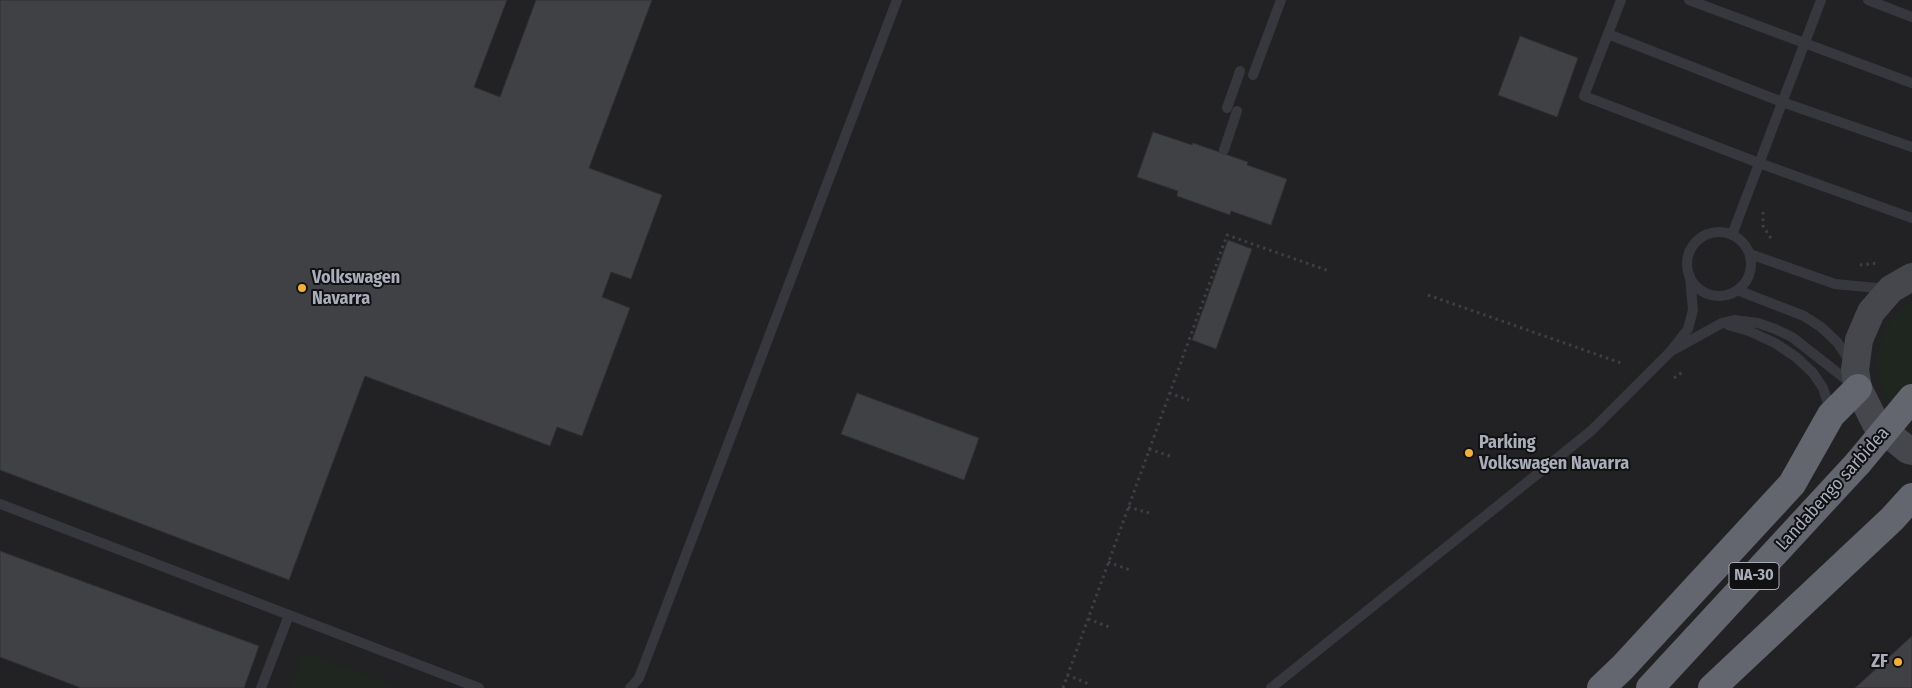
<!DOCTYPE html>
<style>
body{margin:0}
canvas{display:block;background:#161618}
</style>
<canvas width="1912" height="688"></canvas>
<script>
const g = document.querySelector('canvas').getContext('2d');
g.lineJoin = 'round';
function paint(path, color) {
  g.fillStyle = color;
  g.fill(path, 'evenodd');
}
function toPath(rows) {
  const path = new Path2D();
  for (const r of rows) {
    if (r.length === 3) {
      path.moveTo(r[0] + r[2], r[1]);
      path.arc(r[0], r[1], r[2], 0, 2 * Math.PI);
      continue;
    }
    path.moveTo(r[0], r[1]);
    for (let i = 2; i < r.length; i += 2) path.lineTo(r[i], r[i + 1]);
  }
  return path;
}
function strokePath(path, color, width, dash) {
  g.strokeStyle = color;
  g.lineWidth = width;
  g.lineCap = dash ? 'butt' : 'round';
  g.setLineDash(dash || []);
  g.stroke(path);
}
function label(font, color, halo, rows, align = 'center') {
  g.font = font + ' "Fira Sans Condensed",sans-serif';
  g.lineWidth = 4;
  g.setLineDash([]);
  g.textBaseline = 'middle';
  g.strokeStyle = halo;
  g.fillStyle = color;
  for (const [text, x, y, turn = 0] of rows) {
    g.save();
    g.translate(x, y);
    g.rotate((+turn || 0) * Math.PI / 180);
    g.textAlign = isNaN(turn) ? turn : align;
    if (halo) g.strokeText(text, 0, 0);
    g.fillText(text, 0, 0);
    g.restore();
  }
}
const built = toPath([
 [0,0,1912,0,1912,688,0,688]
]);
const green = toPath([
 [1912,302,1912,422,1904,418,1889,402,1879,381,1877,358,1882,336,1894,316],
 [304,652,400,688,291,688]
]);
const building = toPath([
 [0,0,507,0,474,87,500,97,536,0,652,0,589,168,662,195,631,279,611,272,602,297,630,308,582,436,557,427,550,446,365,376,289,580,0,470,0,0],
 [1520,36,1578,58,1557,117,1498,95,1520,36],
 [1153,132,1192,145,1193,143,1248,162,1247,165,1287,179,1271,225,1231,211,1230,215,1177,196,1178,191,1137,177,1153,132],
 [1228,240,1252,249,1216,349,1192,340,1228,240],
 [857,393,979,438,964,480,841,434,857,393],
 [0,551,259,646,244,688,81,688,0,657,0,551],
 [1912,636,1912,688,1855,688,1912,636]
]);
const path = toPath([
 [1763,212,1763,226,1770,237,1773,240],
 [1860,265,1878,263],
 [1428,295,1621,363],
 [1674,378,1684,371],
 [1169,393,1189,400],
 [1149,449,1170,456],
 [1128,507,1149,513],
 [1108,562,1130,570],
 [1088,619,1109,627],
 [1067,675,1089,684],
 [1063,688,1227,235,1329,271]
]);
const lane = toPath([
 [1621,0,1584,96,1759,163,1912,218],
 [1689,0,1912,83],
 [1868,0,1912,17],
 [1608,34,1782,102,1912,147],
 [1253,75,1281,0],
 [1227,108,1240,71],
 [1224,150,1237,111],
 [1719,264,32],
 [1732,235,1821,0],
 [1750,254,1835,284,1888,289],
 [1737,290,1804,316,1821,327,1837,342,1851,363],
 [1728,325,1749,331,1775,343,1796,357,1813,373,1823,388,1831,413],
 [1673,350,1722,323,1734,320,1758,323,1775,329,1792,337,1852,384],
 [0,504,479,688],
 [261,688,289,615],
 [630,688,639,678,897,0],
 [1271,688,1591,431,1670,352,1688,329,1693,310,1690,276]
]);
const secondary = toPath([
 [1912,277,1891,289,1871,312,1859,340,1855,370,1858,388,1876,424,1908,450,1912,451]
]);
const highway = toPath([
 [1601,688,1622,668,1792,484,1831,415,1858,388],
 [1650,688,1858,463],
 [1712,688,1892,519,1912,497]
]);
const highwayBridge = toPath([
 [1858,463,1912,398]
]);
const markers = [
 [302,288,5,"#f2b134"],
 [1469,453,5,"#f2b134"],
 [1898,662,5,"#f2b134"]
];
const shields = [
 [1754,576,50]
];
const shieldNames = [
 ["NA-30",1754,576]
];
const poiNames = [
 ["Volkswagen",312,278],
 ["Navarra",312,299],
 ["Parking",1479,443],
 ["Volkswagen Navarra",1479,464],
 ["ZF",1888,662,"right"]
];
const streetNames = [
 ["Landabengo sarbidea",1833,489,-48]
];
paint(built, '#222225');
paint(green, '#1e261f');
paint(building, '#404145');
strokePath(building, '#303034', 1);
strokePath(path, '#3d3f44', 3, [2.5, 4]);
strokePath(lane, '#37383d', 10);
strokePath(secondary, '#45474d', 28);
strokePath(highway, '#63666e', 28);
strokePath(highwayBridge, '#63666e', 28);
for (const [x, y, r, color] of markers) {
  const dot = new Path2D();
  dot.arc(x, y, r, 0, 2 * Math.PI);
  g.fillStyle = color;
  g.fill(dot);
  strokePath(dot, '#111113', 2);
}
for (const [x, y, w] of shields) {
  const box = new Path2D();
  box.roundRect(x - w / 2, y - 13.5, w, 27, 4);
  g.fillStyle = '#111113';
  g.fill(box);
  strokePath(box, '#a8adb8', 1);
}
label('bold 16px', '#a8adb8', null, shieldNames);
label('bold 18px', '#a8adb8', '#111113', poiNames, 'left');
label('18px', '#a8adb8', '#111113', streetNames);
</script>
